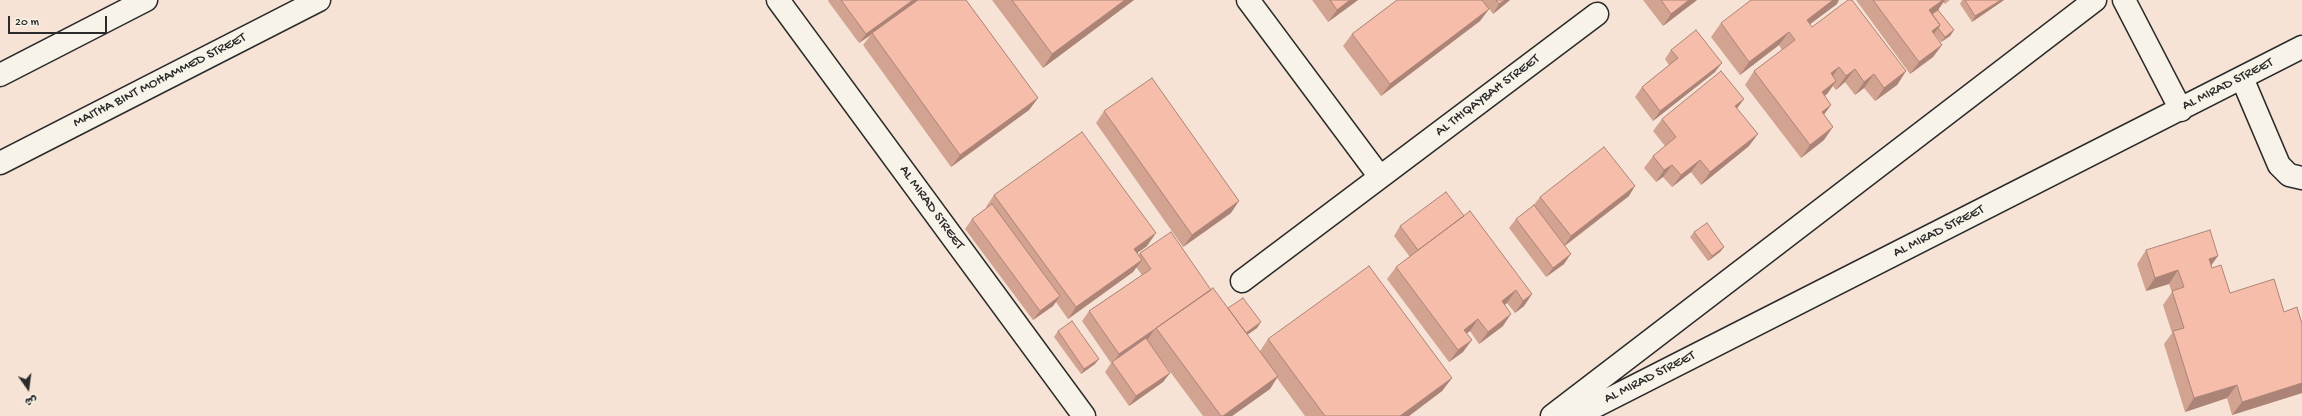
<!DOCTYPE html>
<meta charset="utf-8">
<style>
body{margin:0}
#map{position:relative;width:2302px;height:416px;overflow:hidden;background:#f6e3d5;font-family:"Gochi Hand","Playpen Sans Arabic",sans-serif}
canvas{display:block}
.north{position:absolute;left:8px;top:368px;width:40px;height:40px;-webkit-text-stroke:3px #f7f3e8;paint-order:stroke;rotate:166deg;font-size:11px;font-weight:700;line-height:16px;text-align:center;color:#2b2b2b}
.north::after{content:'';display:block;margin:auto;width:14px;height:18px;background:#2b2b2b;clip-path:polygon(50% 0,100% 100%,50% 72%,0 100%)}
.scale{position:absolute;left:8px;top:16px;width:99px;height:18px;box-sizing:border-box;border:2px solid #2b2b2b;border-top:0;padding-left:5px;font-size:12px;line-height:14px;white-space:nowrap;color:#2b2b2b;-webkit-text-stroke:3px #f7f3e8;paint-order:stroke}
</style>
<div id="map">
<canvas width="2302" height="416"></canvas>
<div class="north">ش</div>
<div class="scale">20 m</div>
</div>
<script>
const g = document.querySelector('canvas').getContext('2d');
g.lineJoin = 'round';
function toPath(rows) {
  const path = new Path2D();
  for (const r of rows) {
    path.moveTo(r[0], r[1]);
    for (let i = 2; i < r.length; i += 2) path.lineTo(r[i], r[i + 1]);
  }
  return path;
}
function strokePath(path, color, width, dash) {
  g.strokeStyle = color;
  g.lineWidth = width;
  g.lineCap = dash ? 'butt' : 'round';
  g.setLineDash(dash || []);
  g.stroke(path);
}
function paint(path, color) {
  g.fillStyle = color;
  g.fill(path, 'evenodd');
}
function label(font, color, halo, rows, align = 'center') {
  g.font = font + ' "Gochi Hand",sans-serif';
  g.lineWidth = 3;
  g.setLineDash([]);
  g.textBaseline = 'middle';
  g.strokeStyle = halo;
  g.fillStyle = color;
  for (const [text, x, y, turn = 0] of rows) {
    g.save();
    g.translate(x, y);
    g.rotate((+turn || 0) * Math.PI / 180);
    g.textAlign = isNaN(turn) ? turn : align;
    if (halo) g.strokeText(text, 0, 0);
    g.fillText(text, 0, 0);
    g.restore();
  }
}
const minor = toPath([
 [778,0,1084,416],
 [1248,0,1380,177],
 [2124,0,2181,110],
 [2242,78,2279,165,2289,175,2302,178],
 [1242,281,1597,14],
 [1552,416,2095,0],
 [1576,416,2302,47]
]);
const major = toPath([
 [0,75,146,0],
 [0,163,319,0]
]);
const wall = toPath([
 [829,0,966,0,1038,98,1029,110,951,167,863,45,870,36,859,43,828,1],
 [992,0,1134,0,1043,68],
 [1312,0,1358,0,1328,22],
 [1397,0,1510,0,1493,14,1487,6,1489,9,1480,21,1381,96,1343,46,1352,34],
 [1643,0,1697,0,1663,26],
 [1856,0,1950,0,1945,4,1943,2,1938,10,1932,14,1954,30,1950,36,1941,42,1934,33,1934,34,1942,45,1933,57,1910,74],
 [1962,0,2004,0,1972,22,1960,4],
 [1837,4,1810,24,1812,27,1906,71,1897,85,1875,101,1864,88,1855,95,1845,82,1836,90,1833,86,1827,94,1824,96,1831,105,1824,115,1824,140,1801,158,1745,85,1754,71,1782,50,1779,45,1740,75,1711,37,1721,23],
 [1671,50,1715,72,1653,121,1635,97,1642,87,1669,65,1665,59],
 [1744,99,1737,108,1749,146,1701,185,1691,172,1672,187,1663,177,1656,182,1644,168,1653,156,1665,146,1653,131,1662,119],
 [1104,111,1231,213,1183,247,1096,123],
 [994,195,1147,246,1137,253,1138,255,1140,253,1211,290,1228,308,1257,328,1247,335,1260,351,1268,339,1452,378,1442,391,1409,416,1305,416,1277,378,1270,389,1232,416,1203,416,1148,342,1170,373,1163,382,1129,406,1105,372,1111,363,1082,321,1089,311,1142,275,1136,267,1133,272,1068,319,1056,302,1053,306,1033,320,965,229,972,219,987,208,986,207],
 [1629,196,1565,246,1564,264,1546,277,1509,228,1516,219,1533,206,1540,197],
 [1464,216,1532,294,1524,306,1515,313,1507,303,1505,305,1503,326,1479,344,1470,331,1467,333,1463,352,1449,362,1387,279,1396,267,1410,257,1394,236,1400,226],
 [1694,232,1724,247,1720,252,1708,261,1690,237],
 [2146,250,2211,265,2212,268,2230,293,2284,312,2302,324,2302,393,2232,415,2227,398,2185,412,2164,344,2172,333,2163,305,2172,292,2169,284,2146,291,2137,264],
 [1058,331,1095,364,1081,374,1054,337]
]);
const shadedWall = toPath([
 [913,0,919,0,872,33,870,35,859,43,866,34],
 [1125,0,1134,0,1043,68,1052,54],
 [1350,0,1358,0,1328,22,1337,10],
 [1505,0,1510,0,1493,14,1499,4],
 [1689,0,1697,0,1663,26,1671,14],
 [1833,0,1839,0,1837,4,1797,34,1807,20],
 [1943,0,1945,0,1938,10,1921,22,1929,10],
 [2001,0,2004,0,1972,22,1975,16],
 [1489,9,1480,21,1381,96,1390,84],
 [1940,25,1932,37,1932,31],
 [1954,30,1950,36,1941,42,1945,37],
 [1789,32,1779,45,1740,75,1749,62],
 [1942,45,1933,57,1910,74,1919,62],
 [1722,63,1715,72,1653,121,1660,111],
 [1839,67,1829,81,1831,73],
 [1855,69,1845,82,1836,90,1846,76],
 [1906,71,1897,85,1875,101,1884,88],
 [1874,74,1864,88,1855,95,1864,82],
 [1836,81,1827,94,1812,106,1822,92],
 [1038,98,1029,110,951,167,960,155],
 [1744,99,1735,111,1735,106],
 [1831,105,1821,118,1822,112],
 [1833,127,1824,140,1801,158,1810,145],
 [1758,134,1749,146,1701,185,1710,172],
 [1700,160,1691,172,1672,187,1681,175],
 [1672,165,1663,177,1656,182,1664,170],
 [1635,186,1629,196,1564,246,1571,236],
 [1239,201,1231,213,1183,247,1192,235],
 [1156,233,1147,246,1126,261,1134,249],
 [1724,247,1720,252,1708,261,1712,256],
 [1571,254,1564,264,1546,277,1553,268],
 [2218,256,2208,270,2209,259],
 [1142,260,1133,272,1068,319,1076,307],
 [2178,270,2169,284,2146,291,2155,278],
 [1516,290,1507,303,1493,313,1502,301],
 [1532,294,1524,306,1515,313,1523,301],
 [1060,296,1053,306,1033,320,1040,311],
 [1511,314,1503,326,1479,344,1488,332],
 [1478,319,1470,331,1455,342,1464,330],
 [1261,322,1257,328,1237,342,1240,337],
 [1154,330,1148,339,1112,364,1119,354],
 [1472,340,1463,352,1449,362,1458,350],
 [1099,359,1095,364,1081,374,1084,369],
 [1170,373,1163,382,1129,406,1136,396],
 [1278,376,1270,389,1232,416,1223,416],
 [1452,378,1442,391,1409,416,1400,416],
 [2302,383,2302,393,2232,415,2242,402],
 [2237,385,2227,398,2185,412,2194,398]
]);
const building = toPath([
 [841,0,913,0,866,34,841,0],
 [918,0,966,0,1038,98,960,155,872,33,918,0],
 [1012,0,1125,0,1052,54,1012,0],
 [1330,0,1350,0,1337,10,1330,0],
 [1397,0,1482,0,1489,9,1390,84,1352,34,1397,0],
 [1496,0,1505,0,1499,4,1496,0],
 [1661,0,1689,0,1671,14,1661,0],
 [1751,0,1833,0,1807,20,1812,27,1848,0,1852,0,1906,71,1884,88,1874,74,1864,82,1855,69,1846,76,1839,67,1831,73,1836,81,1822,92,1831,105,1822,112,1833,127,1810,145,1754,71,1795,40,1789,32,1749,62,1721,23,1751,0],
 [1873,0,1943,0,1929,10,1940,25,1932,31,1942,45,1919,62,1873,0],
 [1965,0,2001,0,1975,16,1965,0],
 [1938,10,1954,30,1945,37,1938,28,1940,25,1932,14,1938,10],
 [1696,30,1722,63,1660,111,1642,87,1678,58,1671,50,1696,30],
 [1721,71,1744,99,1735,106,1758,134,1710,172,1700,160,1681,175,1672,165,1664,170,1653,156,1676,137,1662,119,1721,71],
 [1152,78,1239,201,1192,235,1104,111,1152,78],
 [1082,132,1156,233,1134,249,1142,260,1076,307,994,195,1082,132],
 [1604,147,1635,186,1571,236,1540,197,1604,147],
 [1446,192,1464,216,1418,250,1400,226,1446,192],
 [992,204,1060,296,1040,311,972,219,992,204],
 [1534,205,1571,254,1553,268,1516,219,1534,205],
 [1470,211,1532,294,1523,301,1516,290,1502,301,1511,314,1488,332,1478,319,1464,330,1472,340,1458,350,1396,267,1470,211],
 [1707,223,1724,247,1712,256,1694,232,1707,223],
 [2210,230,2218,256,2209,259,2212,268,2221,265,2230,293,2274,279,2284,312,2297,307,2302,324,2302,383,2242,402,2237,385,2194,398,2173,331,2184,328,2172,291,2184,287,2178,270,2155,278,2146,250,2210,230],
 [1171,232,1211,290,1119,354,1089,311,1151,269,1140,253,1171,232],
 [1369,266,1452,378,1400,416,1325,416,1268,339,1369,266],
 [1213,288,1278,376,1223,416,1221,416,1156,328,1213,288],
 [1243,298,1261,322,1246,333,1228,308,1243,298],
 [1072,321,1099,359,1084,369,1058,331,1072,321],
 [1146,338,1170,373,1136,396,1112,362,1146,338]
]);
const streetNames = [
 ["MAITHA BINT MOHAMMED STREET",160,81,-27],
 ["AL MIRAD STREET",2228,85,-27],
 ["AL THIQAYBAH STREET",1488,96,-37],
 ["AL MIRAD STREET",931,208,54],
 ["AL MIRAD STREET",1939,232,-27],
 ["AL MIRAD STREET",1650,378,-27]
];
strokePath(minor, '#2b2b2b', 25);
strokePath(major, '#2b2b2b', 25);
strokePath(minor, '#f7f3e8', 22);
strokePath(major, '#f7f3e8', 22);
paint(wall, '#d3a392');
paint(shadedWall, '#ac8477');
paint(building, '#f5bdaa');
strokePath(building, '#ac8477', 1);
label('14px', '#2b2b2b', '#f7f3e8', streetNames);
</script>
